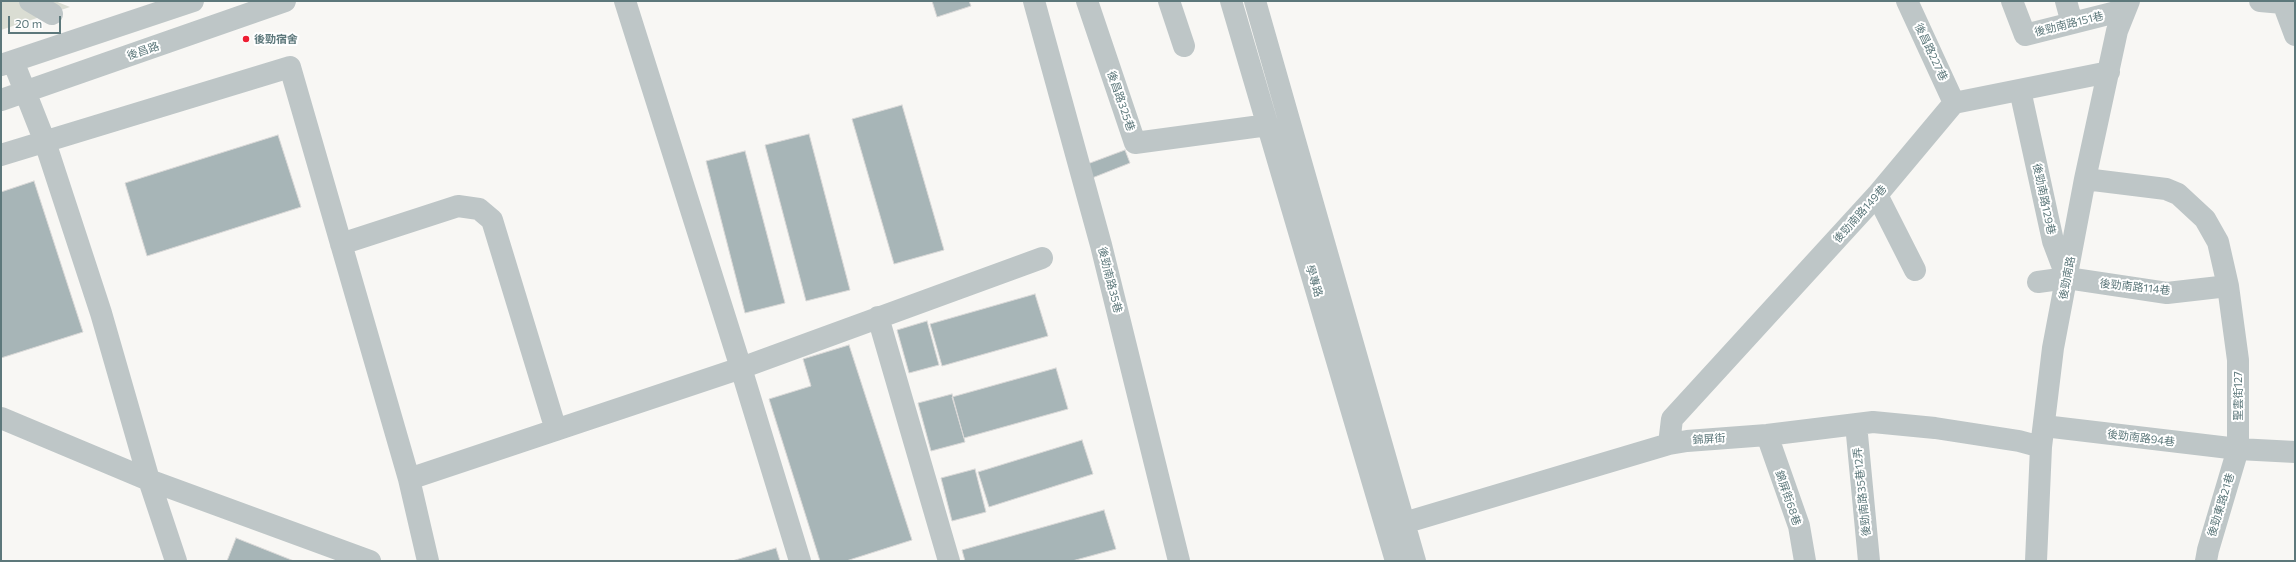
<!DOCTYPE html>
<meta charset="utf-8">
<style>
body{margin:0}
#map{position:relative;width:2296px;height:562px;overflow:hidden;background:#f8f7f4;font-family:Commissioner,sans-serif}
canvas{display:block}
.frame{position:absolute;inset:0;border:2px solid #5d787b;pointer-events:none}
.scale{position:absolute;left:8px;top:16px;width:53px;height:18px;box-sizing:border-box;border:2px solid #5d787b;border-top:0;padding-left:5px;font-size:12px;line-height:14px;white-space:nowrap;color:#5d787b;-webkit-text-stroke:3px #fff;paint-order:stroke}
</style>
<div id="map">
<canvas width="2296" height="562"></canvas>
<div class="frame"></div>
<div class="scale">20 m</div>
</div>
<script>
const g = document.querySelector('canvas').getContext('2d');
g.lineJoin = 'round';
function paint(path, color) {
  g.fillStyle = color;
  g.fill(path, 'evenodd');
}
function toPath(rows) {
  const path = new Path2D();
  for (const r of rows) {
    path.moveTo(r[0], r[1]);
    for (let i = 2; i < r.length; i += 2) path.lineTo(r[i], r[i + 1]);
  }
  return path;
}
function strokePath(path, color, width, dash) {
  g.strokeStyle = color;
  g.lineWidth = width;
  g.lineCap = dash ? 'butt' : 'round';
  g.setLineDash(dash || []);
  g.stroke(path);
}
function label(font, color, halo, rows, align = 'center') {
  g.font = font + ' Commissioner,"Noto Sans TC",sans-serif';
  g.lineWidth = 4;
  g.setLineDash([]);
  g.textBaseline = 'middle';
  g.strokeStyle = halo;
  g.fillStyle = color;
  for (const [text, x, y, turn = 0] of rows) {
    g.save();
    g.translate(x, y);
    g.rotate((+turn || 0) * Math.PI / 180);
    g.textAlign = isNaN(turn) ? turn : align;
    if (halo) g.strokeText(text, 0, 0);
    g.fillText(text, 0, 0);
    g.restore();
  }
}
const green = toPath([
 [1,1,55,1,70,7,1,30]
]);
const building = toPath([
 [932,1,969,1,971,6,937,17,932,1],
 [902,105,944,250,894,264,852,119,902,105],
 [809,134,850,290,806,301,765,145,809,134],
 [278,135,301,207,147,256,125,183,278,135],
 [1125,150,1130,163,1087,180,1082,166,1125,150],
 [745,151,785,303,745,313,706,161,745,151],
 [34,181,83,332,1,358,1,192,34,181],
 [1035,294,1048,336,942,366,930,324,1035,294],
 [927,321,939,365,909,373,897,330,927,321],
 [849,345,912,540,846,561,820,561,769,399,811,386,803,359,849,345],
 [1056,368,1068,409,964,438,952,397,1056,368],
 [952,394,965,442,931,451,918,403,952,394],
 [1082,440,1093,474,989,507,978,472,1082,440],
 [975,469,986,512,952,521,941,478,975,469],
 [1104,510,1116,549,1072,561,965,561,962,550,1104,510],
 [236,538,294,561,227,561,236,538],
 [776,548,780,561,732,561,776,548]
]);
const minor = toPath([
 [30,1,52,14],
 [625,1,741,368,800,561],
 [1034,1,1101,245,1179,561],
 [1087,1,1135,143,1268,125],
 [1169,1,1184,46],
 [1231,1,1396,561],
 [1255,1,1415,561],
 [1907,1,1954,103],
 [2012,1,2025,35,2124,10],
 [2066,1,2072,23],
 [2260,1,2283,3,2290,1],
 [2283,3,2295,35],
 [13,61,45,142,101,313,149,480,176,561],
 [1,65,193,1],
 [2020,90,2053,241,2067,278],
 [1,100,285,1],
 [1,155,290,67,409,479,741,368,1042,258],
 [2085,179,2166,189,2178,194,2205,219,2218,242,2228,286,2238,360,2238,449,2295,452],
 [1877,195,1915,270],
 [341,244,458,206,479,209,492,220,556,430],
 [2038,282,2067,278,2167,293,2228,286],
 [878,317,949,561],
 [1,418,149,480,370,561],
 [1856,424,1869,561],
 [2044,426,2238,449,2208,550,2206,561],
 [1767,435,1799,526,1805,561],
 [1669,444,1672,419,1877,195,1954,103,2109,72],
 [409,479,428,561],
 [1387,528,1669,444,1687,441,1767,435,1873,422,1935,428,2019,441,2041,447],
 [2036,561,2041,447,2053,348,2085,179,2117,31,2129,1]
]);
const markers = [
 [246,39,4,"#ee1e32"]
];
const streetNames = [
 ["後勁南路151巷",2069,24,-14],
 ["後昌路",143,51,-19],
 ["後昌路227巷",1931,52,65],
 ["後昌路325巷",1121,101,71],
 ["後勁南路129巷",2044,199,78],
 ["後勁南路149巷",1860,214,-48],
 ["後勁南路",2067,278,-79],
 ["後勁南路35巷",1110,280,76],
 ["學專路",1314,281,73],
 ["後勁南路114巷",2135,287,6],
 ["聖雲街127",2238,396,-90],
 ["後勁南路94巷",2141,438,7],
 ["錦屏街",1709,439,-4],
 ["後勁南路35巷12弄",1862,492,-96],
 ["錦屏街68巷",1788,498,71],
 ["後勁東路21巷",2221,505,-73]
];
const poiNames = [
 ["後勁宿舍",254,39]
];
paint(green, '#daddd3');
paint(building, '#a7b5b7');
strokePath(building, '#d9d8d7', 1);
strokePath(minor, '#bec6c7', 22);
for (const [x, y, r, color] of markers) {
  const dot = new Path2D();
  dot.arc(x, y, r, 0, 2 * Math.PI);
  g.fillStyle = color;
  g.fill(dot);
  strokePath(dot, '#fff', 1.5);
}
label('11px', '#5d787b', '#fff', streetNames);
label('bold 11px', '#5d787b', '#fff', poiNames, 'left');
</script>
